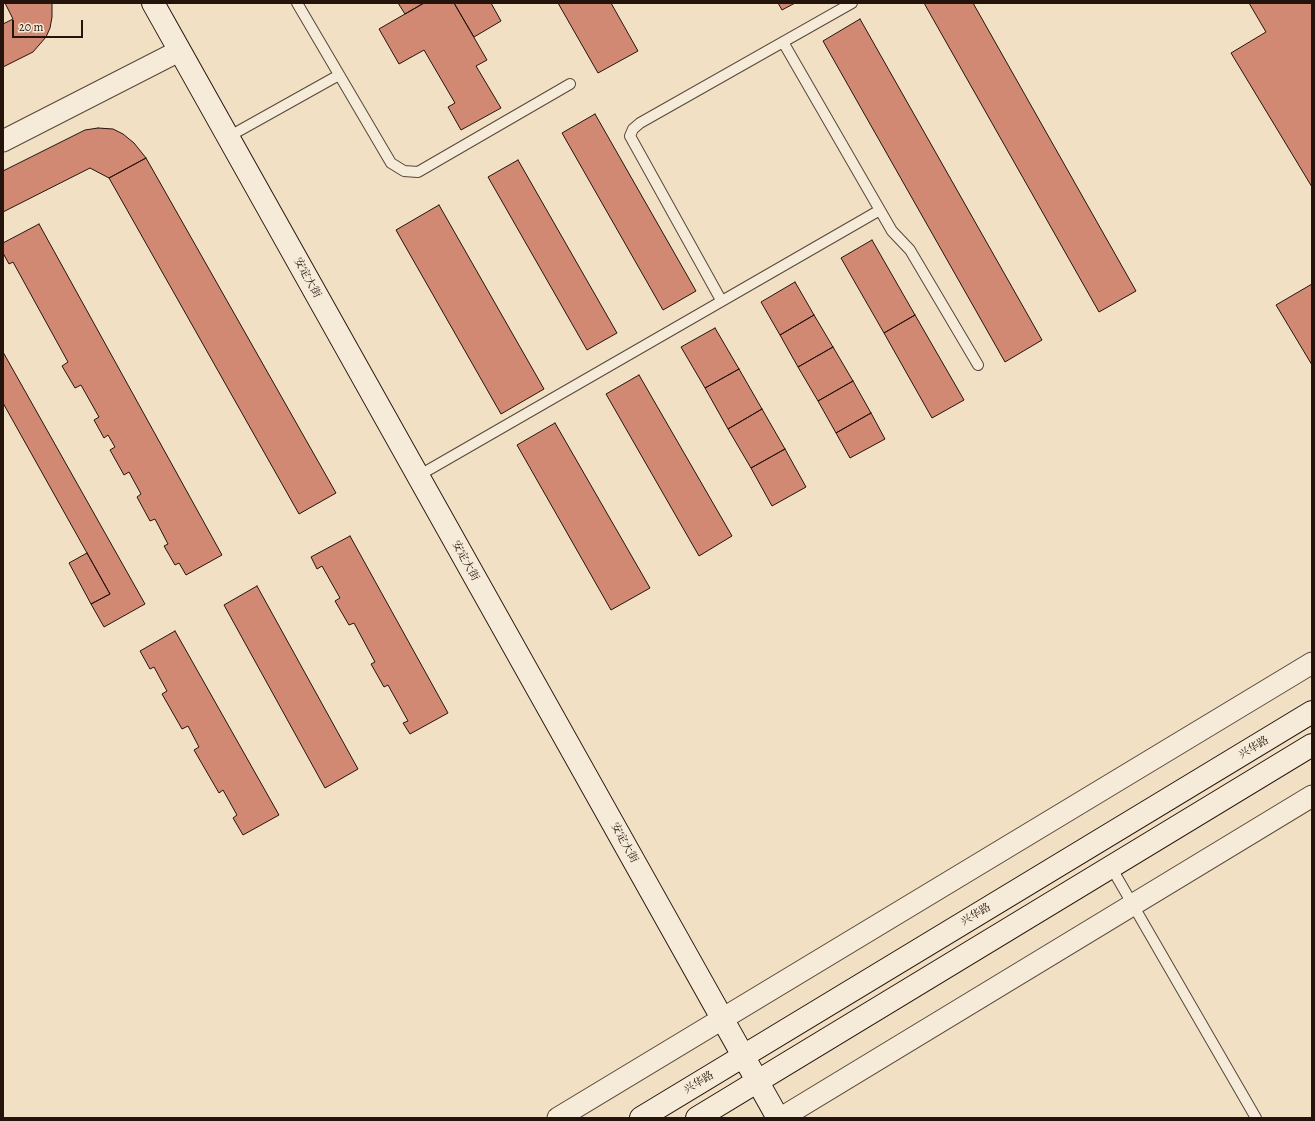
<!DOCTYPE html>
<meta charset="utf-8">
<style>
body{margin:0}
#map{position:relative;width:1315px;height:1121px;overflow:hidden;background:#f1e0c3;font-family:Alegreya,serif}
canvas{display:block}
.frame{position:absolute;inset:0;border:4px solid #25140c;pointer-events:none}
.scale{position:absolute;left:12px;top:20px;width:71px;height:18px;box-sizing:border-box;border:2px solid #25140c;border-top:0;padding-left:5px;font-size:12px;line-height:14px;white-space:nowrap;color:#25140c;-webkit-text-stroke:3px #f6ebd8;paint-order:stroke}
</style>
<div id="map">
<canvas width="1315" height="1121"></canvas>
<div class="frame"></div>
<div class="scale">20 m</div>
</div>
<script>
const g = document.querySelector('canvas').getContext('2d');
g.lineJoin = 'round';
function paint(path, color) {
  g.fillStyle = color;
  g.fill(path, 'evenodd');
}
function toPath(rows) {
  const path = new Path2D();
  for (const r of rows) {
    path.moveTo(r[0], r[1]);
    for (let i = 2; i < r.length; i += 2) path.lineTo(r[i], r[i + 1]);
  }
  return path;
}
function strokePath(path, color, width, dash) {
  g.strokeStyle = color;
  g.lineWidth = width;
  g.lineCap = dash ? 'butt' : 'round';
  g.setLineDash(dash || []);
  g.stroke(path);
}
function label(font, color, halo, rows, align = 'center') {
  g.font = font + ' Alegreya,"Noto Serif SC",serif';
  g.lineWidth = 3.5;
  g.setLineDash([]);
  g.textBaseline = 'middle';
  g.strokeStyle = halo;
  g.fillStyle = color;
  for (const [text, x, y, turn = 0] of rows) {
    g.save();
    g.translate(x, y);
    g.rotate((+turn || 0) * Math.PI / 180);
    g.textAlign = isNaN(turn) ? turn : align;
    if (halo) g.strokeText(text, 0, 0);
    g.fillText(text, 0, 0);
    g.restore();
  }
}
const building = toPath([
 [5,3,52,3,52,17,50,28,46,37,33,52,3,67,3,24,13,19,5,3],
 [398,3,424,3,405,14,398,3],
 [424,3,454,3,487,60,476,66,501,108,461,130,448,107,455,103,424,50,399,64,379,29,424,3],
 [454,3,491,3,501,21,474,37,454,3],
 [558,3,611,3,638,51,598,73,558,3],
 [778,3,795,3,782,10,778,3],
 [924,3,973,3,1136,291,1099,312,924,3],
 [1249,3,1312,3,1312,187,1231,53,1266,32,1249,3],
 [860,19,1042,340,1005,362,823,41,860,19],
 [595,114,696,291,663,310,562,133,595,114],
 [98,128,113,129,123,134,134,143,146,158,109,178,90,168,3,212,3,171,85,130,98,128],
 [146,158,336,493,299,514,109,178,146,158],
 [518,160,617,333,587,350,488,177,518,160],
 [439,205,544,389,501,414,396,230,439,205],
 [39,224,222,555,186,575,179,563,175,565,164,546,168,544,155,519,150,521,137,497,141,494,129,472,124,475,110,450,115,447,108,435,104,438,94,420,99,417,81,385,75,388,62,366,68,362,13,262,9,264,3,253,3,243,39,224],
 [872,240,915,315,884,333,841,258,872,240],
 [795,282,814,315,780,335,761,302,795,282],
 [1312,284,1312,365,1276,305,1312,284],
 [814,315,833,347,798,367,780,335,814,315],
 [915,315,964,400,932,418,884,333,915,315],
 [715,328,739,369,705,388,681,347,715,328],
 [833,347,853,381,818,401,798,367,833,347],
 [3,352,145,604,104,627,91,604,110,594,3,403,3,352],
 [739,369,762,409,728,429,705,388,739,369],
 [639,375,732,536,699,556,606,394,639,375],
 [853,381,871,413,836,433,818,401,853,381],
 [762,409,785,449,751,468,728,429,762,409],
 [871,413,885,439,850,458,836,433,871,413],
 [555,423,650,588,611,610,517,445,555,423],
 [785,449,806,487,772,506,751,468,785,449],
 [350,536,448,713,410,734,403,723,408,721,388,685,384,687,371,664,375,662,354,623,349,625,335,601,340,598,322,566,317,569,311,557,350,536],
 [87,553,110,594,91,604,69,563,87,553],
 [257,586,358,769,325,788,224,605,257,586],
 [175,631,279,815,243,835,233,818,237,815,223,790,219,793,194,750,199,747,188,726,182,729,162,694,167,691,154,667,150,669,140,651,175,631]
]);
const lane = toPath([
 [297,3,391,163,404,171,418,172,570,84],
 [783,42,892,231,910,250,978,365],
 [228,137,339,75],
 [721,300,630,136,633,129,640,123,852,3],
 [418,476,880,210],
 [1111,867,1256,1118]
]);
const street = toPath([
 [3,141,179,51],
 [558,1118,1312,663],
 [781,1118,1312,796]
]);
const secondary = toPath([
 [153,3,778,1118],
 [641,1118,1312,712],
 [697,1118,1312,745]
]);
const streetNames = [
 ["安定大街",307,278,61],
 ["安定大街",465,561,61],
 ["兴华路",1254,748,-31],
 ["安定大街",624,843,61],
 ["兴华路",976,915,-31],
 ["兴华路",699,1083,-31]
];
paint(building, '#d28973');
strokePath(building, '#25140c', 1);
strokePath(lane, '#58473a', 12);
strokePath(street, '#58473a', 23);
strokePath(secondary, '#25140c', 24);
strokePath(lane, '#f6ebd8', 10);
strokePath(street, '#f6ebd8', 21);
strokePath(secondary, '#f6ebd8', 22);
label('11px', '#25140c', '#f6ebd8', streetNames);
</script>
